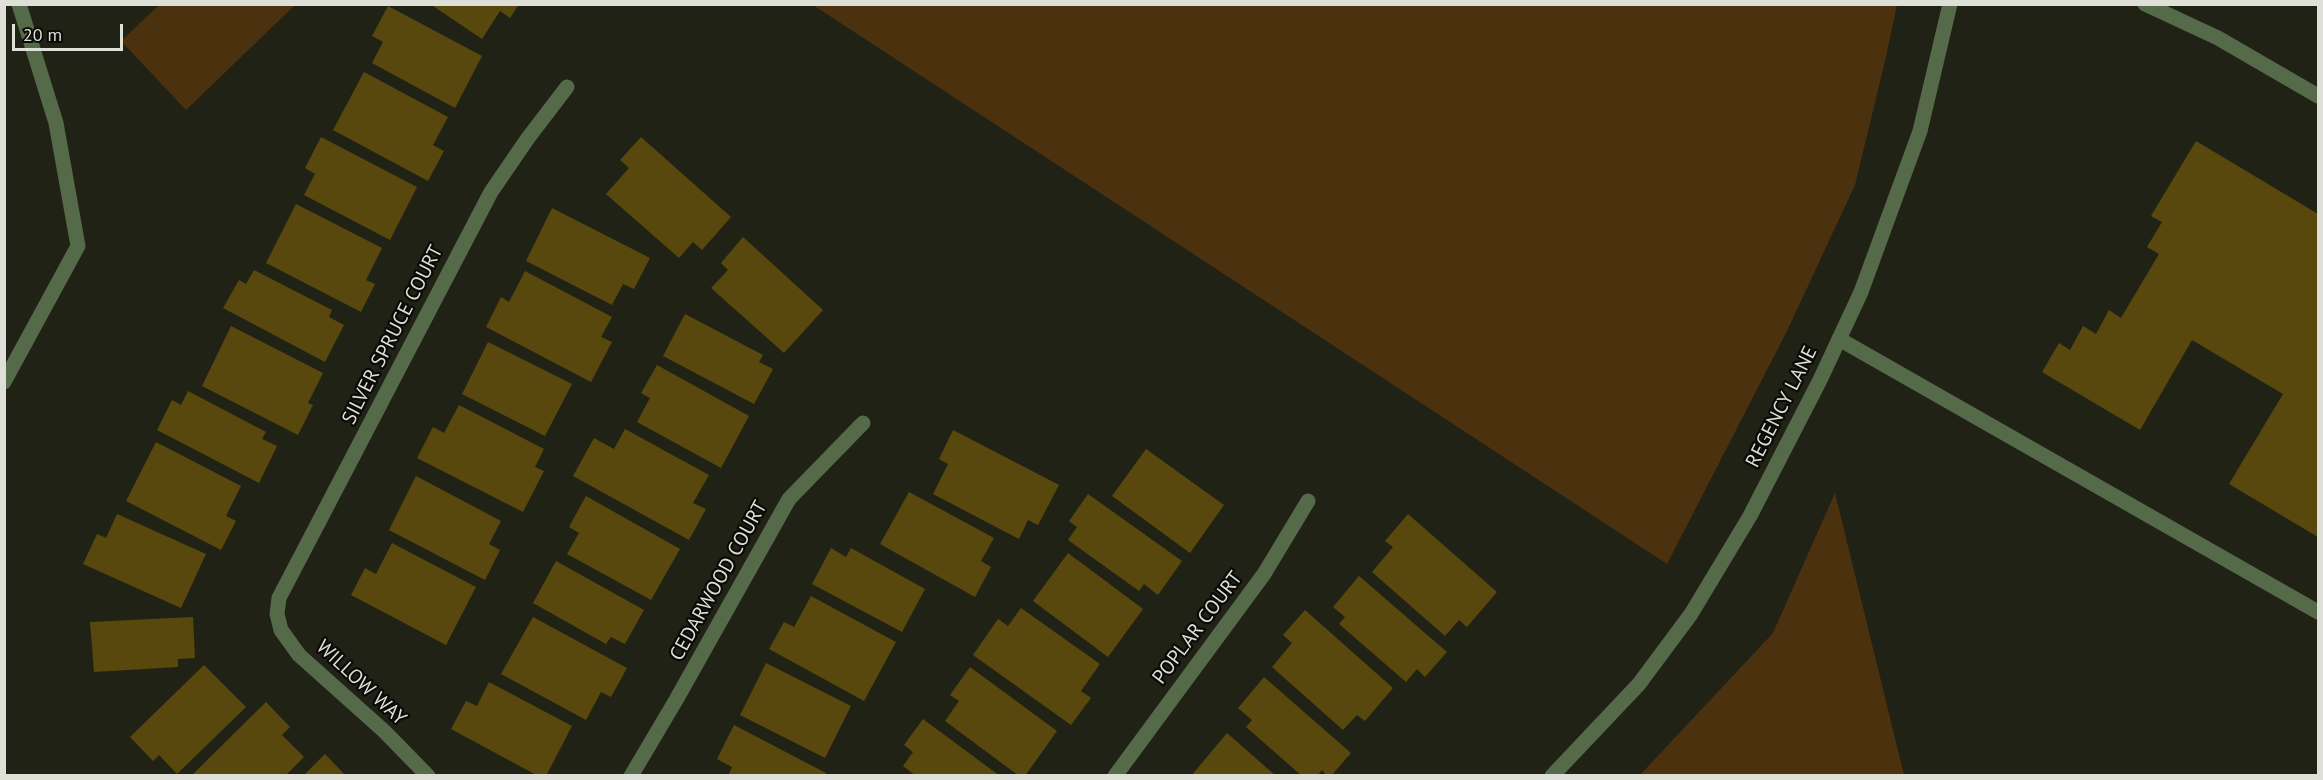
<!DOCTYPE html>
<style>
body{margin:0}
#map{position:relative;width:2323px;height:780px;overflow:hidden;background:#212216;font-family:"PT Sans",sans-serif}
canvas{display:block}
.frame{position:absolute;inset:0;border:6px solid #dedfd7;pointer-events:none}
.scale{position:absolute;left:12px;top:24px;width:111px;height:27px;box-sizing:border-box;border:3px solid #dedfd7;border-top:0;padding-left:8px;font-size:18px;line-height:21px;white-space:nowrap;color:#dedfd7;-webkit-text-stroke:4px #0a0b06;paint-order:stroke}
</style>
<div id="map">
<canvas width="2323" height="780"></canvas>
<div class="frame"></div>
<div class="scale">20 m</div>
</div>
<script>
const g = document.querySelector('canvas').getContext('2d');
g.lineJoin = 'round';
function paint(path, color) {
  g.fillStyle = color;
  g.fill(path, 'evenodd');
}
function toPath(rows) {
  const path = new Path2D();
  for (const r of rows) {
    path.moveTo(r[0], r[1]);
    for (let i = 2; i < r.length; i += 2) path.lineTo(r[i], r[i + 1]);
  }
  return path;
}
function strokePath(path, color, width, dash) {
  g.strokeStyle = color;
  g.lineWidth = width;
  g.lineCap = dash ? 'butt' : 'round';
  g.setLineDash(dash || []);
  g.stroke(path);
}
function label(font, color, halo, rows, align = 'center') {
  g.font = font + ' "PT Sans",sans-serif';
  g.lineWidth = 4.5;
  g.setLineDash([]);
  g.textBaseline = 'middle';
  g.strokeStyle = halo;
  g.fillStyle = color;
  for (const [text, x, y, turn = 0] of rows) {
    g.save();
    g.translate(x, y);
    g.rotate((+turn || 0) * Math.PI / 180);
    g.textAlign = isNaN(turn) ? turn : align;
    if (halo) g.strokeText(text, 0, 0);
    g.fillText(text, 0, 0);
    g.restore();
  }
}
const green = toPath([
 [159,5,159,4,295,5,186,110,121,41],
 [813,5,1897,5,1886,57,1855,185,1787,331,1667,564],
 [1835,493,1904,775,1640,775,1773,633]
]);
const building = toPath([
 [430,4,519,4,510,18,500,11,482,39],
 [388,6,482,56,455,108,372,63,383,42,372,36],
 [364,72,448,117,433,145,444,151,428,181,333,130],
 [321,137,417,187,390,240,304,195,315,174,305,168],
 [641,137,731,217,702,250,693,242,679,258,606,194,629,168,620,160],
 [2196,141,2318,214,2318,537,2229,484,2283,394,2192,340,2140,430,2042,372,2059,343,2070,350,2083,326,2096,334,2109,310,2121,318,2159,254,2147,247,2162,222,2151,216],
 [296,204,382,248,366,280,375,284,361,312,266,263],
 [552,208,650,258,634,289,623,284,612,305,526,261],
 [743,237,823,310,784,353,711,288,728,270,721,263],
 [254,270,332,310,329,317,344,325,325,362,223,308,239,280,246,284],
 [525,271,612,317,601,337,612,342,591,382,486,327,501,297,509,302],
 [685,314,763,355,759,362,773,369,754,404,663,356],
 [231,326,323,373,308,403,313,405,298,435,202,386],
 [488,342,572,384,545,436,462,394],
 [657,365,749,416,721,468,637,422,650,398,641,393],
 [188,391,266,432,262,439,277,446,259,483,157,430,172,400,181,405],
 [459,405,544,449,535,467,544,471,523,512,417,458,433,427,444,433],
 [625,429,709,475,693,503,706,509,689,540,573,476,594,438,614,449],
 [953,430,1059,485,1038,525,1028,520,1019,539,933,494,948,464,939,459],
 [156,442,241,486,226,516,236,521,221,550,126,501],
 [1146,449,1224,505,1190,553,1112,496],
 [416,476,501,521,489,544,500,550,485,580,389,530],
 [909,492,994,538,981,561,991,567,975,597,880,544],
 [1088,494,1182,561,1158,595,1144,584,1139,591,1068,540,1077,527,1069,521],
 [586,496,680,549,651,600,567,554,579,533,569,527],
 [117,514,206,554,181,608,83,564,97,534,106,538],
 [1408,514,1497,592,1467,627,1459,620,1445,636,1372,572,1393,547,1385,541],
 [392,543,476,587,446,645,351,595,365,568,376,574],
 [831,548,846,557,851,548,925,589,902,632,812,584],
 [1068,553,1143,609,1108,657,1033,601],
 [556,561,644,610,625,644,611,637,606,644,533,603],
 [1359,576,1447,652,1425,677,1417,669,1406,682,1339,624,1345,617,1333,607],
 [811,596,896,642,864,701,769,649,784,622,794,627],
 [1021,608,1100,664,1081,691,1091,698,1071,725,973,655,998,619,1008,626],
 [1305,610,1393,688,1365,721,1357,715,1343,730,1272,667,1292,643,1283,635],
 [193,617,195,658,178,659,178,667,94,672,90,622],
 [533,617,627,668,611,697,601,692,586,720,501,674],
 [766,663,851,706,825,758,740,715],
 [204,665,246,707,177,774,159,755,153,761,130,737],
 [970,667,1057,731,1025,776,1019,776,945,721,959,701,950,695],
 [1264,677,1351,753,1331,776,1327,776,1322,770,1317,776,1302,776,1246,727,1252,720,1238,708],
 [489,682,572,726,546,776,538,776,451,729,466,701,477,706],
 [266,702,290,727,282,735,304,757,285,776,191,776],
 [923,719,1000,776,916,776,903,766,913,752,904,745],
 [734,725,826,773,825,776,728,776,732,767,717,759],
 [1227,733,1276,776,1191,776],
 [325,754,346,776,303,776]
]);
const service = toPath([
 [1839,339,2318,612],
 [4,382,78,246,56,123,19,4]
]);
const minor = toPath([
 [2145,4,2218,38,2318,96],
 [428,776,384,731,299,655,281,630,277,614,279,598,491,192,528,138,567,87],
 [631,776,676,700,789,499,863,423],
 [1115,776,1264,574,1308,501]
]);
const tertiary = toPath([
 [1552,776,1639,684,1691,614,1750,516,1820,380,1861,292,1920,131,1950,4]
]);
const streetNames = [
 ["SILVER SPRUCE COURT",393,335,-63],
 ["REGENCY LANE",1782,407,-63],
 ["CEDARWOOD COURT",719,581,-61],
 ["POPLAR COURT",1198,628,-53],
 ["WILLOW WAY",361,683,43]
];
paint(green, '#4c310f');
paint(building, '#59480d');
strokePath(service, '#556a48', 15);
strokePath(minor, '#556a48', 15);
strokePath(tertiary, '#556a48', 15);
label('20px', '#dedfd7', '#0a0b06', streetNames);
</script>
